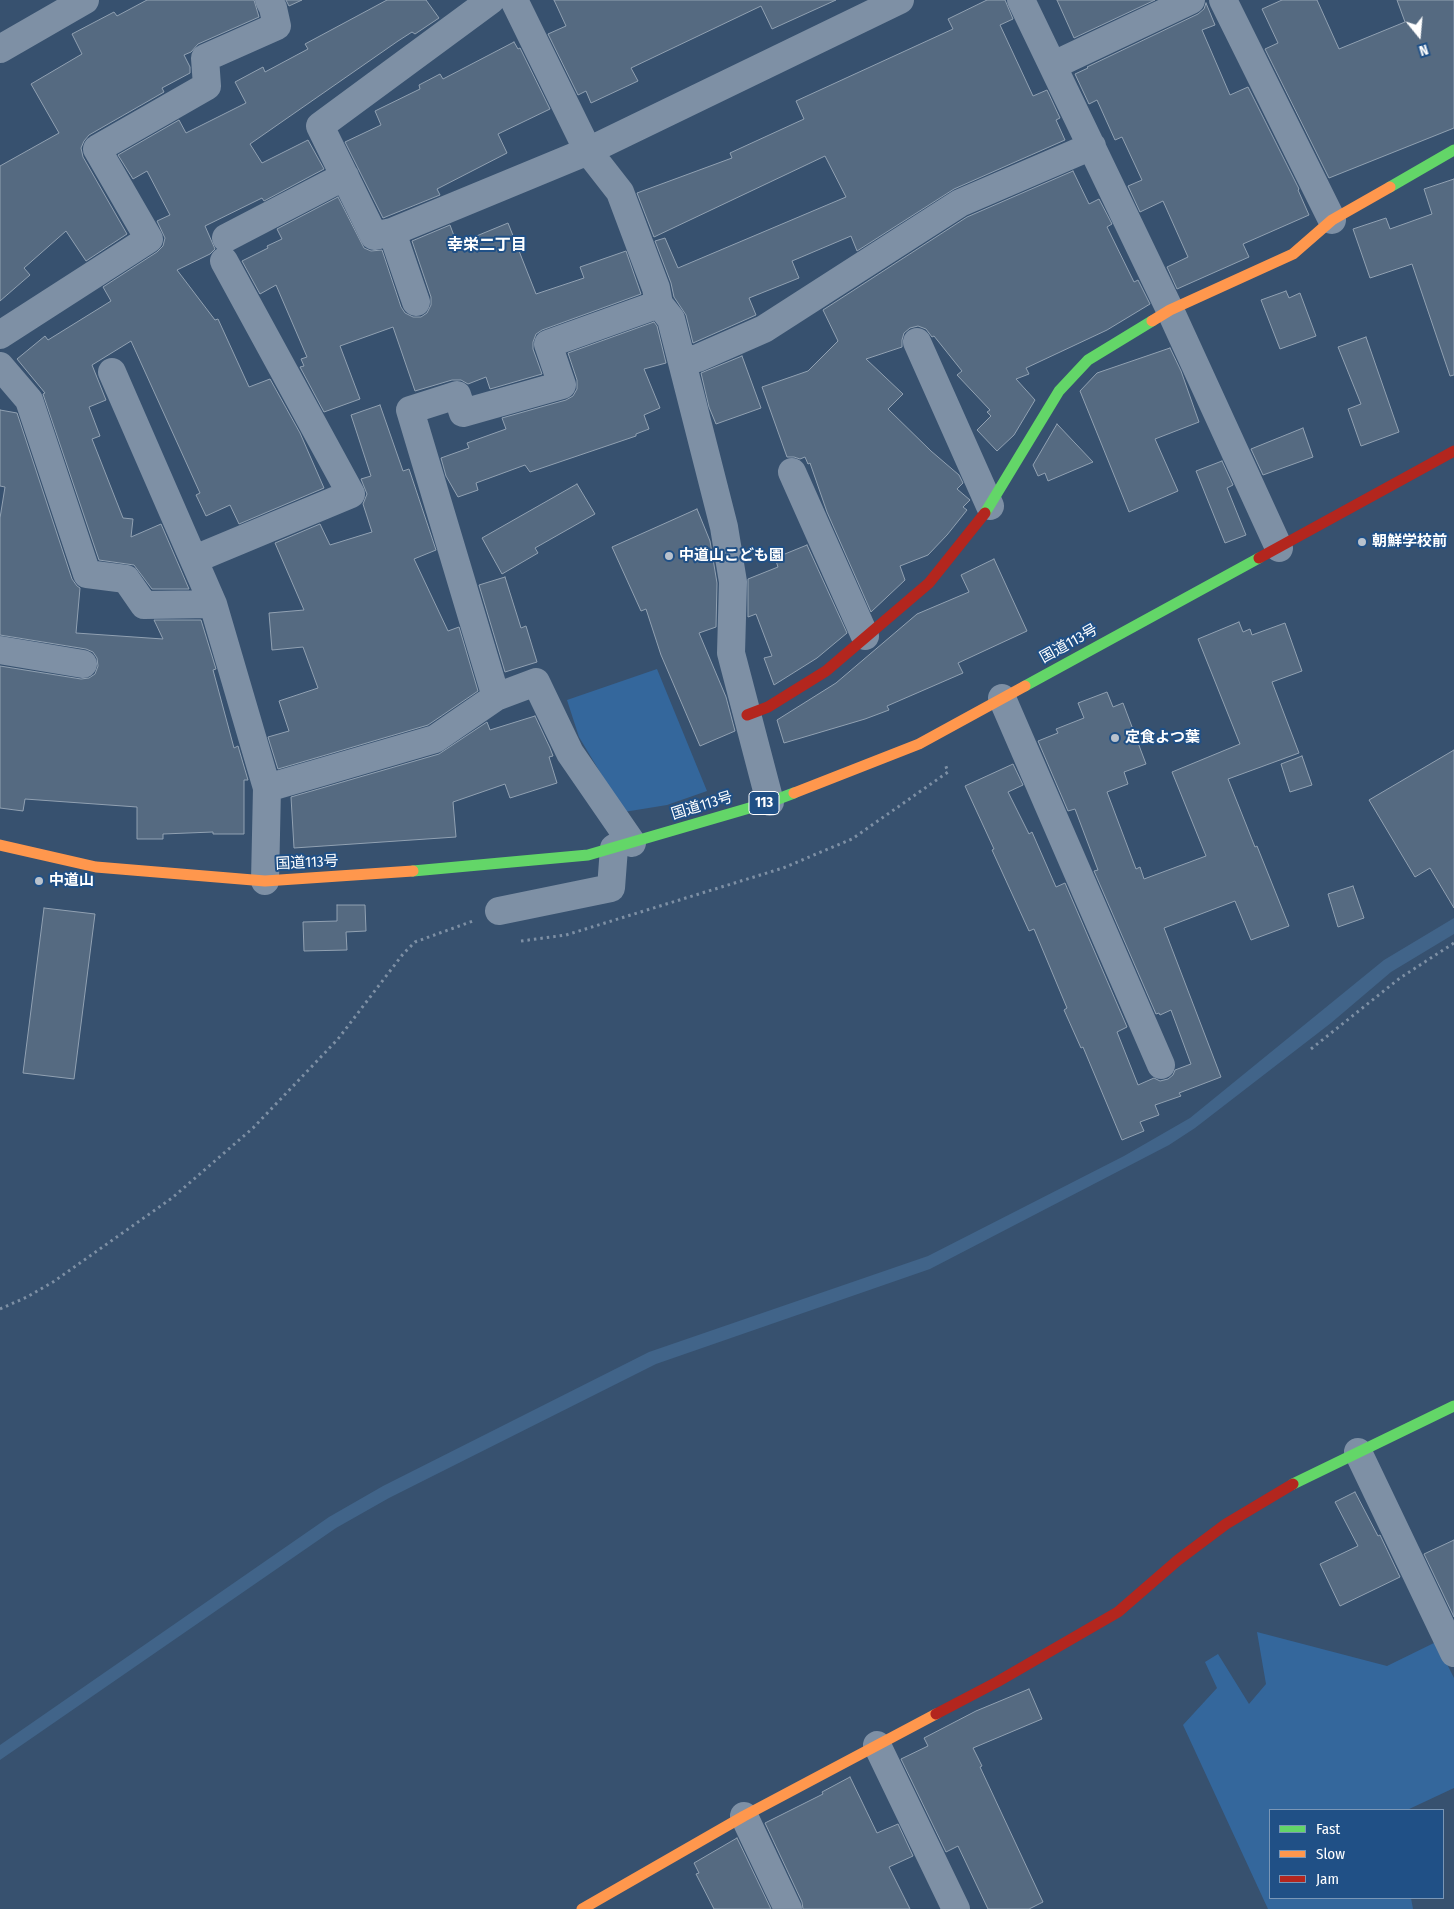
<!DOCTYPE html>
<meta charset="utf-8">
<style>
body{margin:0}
#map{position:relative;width:1454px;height:1909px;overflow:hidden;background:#37516f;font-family:"Fira Sans Condensed",sans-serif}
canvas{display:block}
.legend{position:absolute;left:1269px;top:1809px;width:175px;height:90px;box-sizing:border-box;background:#205086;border:1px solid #7996b6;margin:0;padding:6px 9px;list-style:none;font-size:15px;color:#fff}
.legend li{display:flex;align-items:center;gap:10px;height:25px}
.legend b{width:25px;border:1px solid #7996b6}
.north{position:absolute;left:1394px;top:10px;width:50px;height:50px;-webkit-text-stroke:4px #205086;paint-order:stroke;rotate:163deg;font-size:14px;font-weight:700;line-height:20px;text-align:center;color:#fff}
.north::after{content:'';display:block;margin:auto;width:18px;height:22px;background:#fff;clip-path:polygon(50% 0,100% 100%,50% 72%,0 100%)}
</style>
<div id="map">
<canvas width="1454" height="1909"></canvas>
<ul class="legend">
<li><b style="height:6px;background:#63d668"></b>Fast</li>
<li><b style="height:6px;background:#ff974d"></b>Slow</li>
<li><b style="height:6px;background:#b3261e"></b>Jam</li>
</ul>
<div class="north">N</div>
</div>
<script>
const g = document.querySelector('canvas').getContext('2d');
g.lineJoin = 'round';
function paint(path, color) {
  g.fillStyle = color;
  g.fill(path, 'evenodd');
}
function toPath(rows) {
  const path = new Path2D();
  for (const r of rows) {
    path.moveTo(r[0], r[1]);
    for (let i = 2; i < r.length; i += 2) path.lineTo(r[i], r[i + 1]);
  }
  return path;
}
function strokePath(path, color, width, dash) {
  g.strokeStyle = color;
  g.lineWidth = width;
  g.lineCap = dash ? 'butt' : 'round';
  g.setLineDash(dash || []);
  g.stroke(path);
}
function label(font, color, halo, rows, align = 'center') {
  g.font = font + ' "Fira Sans Condensed","Noto Sans JP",sans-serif';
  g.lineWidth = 4;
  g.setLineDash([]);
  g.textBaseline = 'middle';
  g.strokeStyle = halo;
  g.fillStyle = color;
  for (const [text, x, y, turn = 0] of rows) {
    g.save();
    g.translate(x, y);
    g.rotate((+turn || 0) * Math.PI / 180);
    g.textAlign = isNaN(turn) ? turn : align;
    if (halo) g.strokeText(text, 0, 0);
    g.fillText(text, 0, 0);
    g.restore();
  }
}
const green = toPath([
 [657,669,707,791,667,805,624,812,579,737,567,700],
 [1257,1632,1387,1666,1436,1642,1454,1678,1454,1788,1407,1810,1270,1810,1270,1898,1411,1898,1413,1909,1268,1909,1183,1725,1217,1688,1205,1662,1218,1654,1249,1704,1266,1684]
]);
const water = toPath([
 [1454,918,1454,934,1391,972,1331,1023,1195,1128,1169,1145,930,1269,656,1364,389,1498,336,1528,0,1760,0,1745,329,1517,383,1486,649,1352,928,1256,1124,1156,1190,1118,1384,960]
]);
const building = toPath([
 [147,0,254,0,259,17,198,44,191,52,184,55,190,67,190,73,162,88,164,92,89,135,84,141,81,148,83,157,127,234,86,261,66,231,24,268,30,275,0,301,0,166,59,133,31,84,82,54,72,34,114,12,117,16,147,0],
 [286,0,302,0,289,6,286,0],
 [387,0,426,0,439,18,415,34,412,32,398,41,250,144,262,163,308,140,324,169,264,201,262,198,205,226,215,249,210,254,177,270,215,320,218,319,249,387,270,379,300,433,324,488,239,524,230,505,206,516,196,495,200,493,131,341,92,365,106,400,89,407,100,436,92,439,123,518,133,519,131,537,161,524,189,589,152,589,134,565,99,560,43,394,45,393,17,359,45,336,48,340,111,301,103,287,157,252,163,246,165,238,157,221,170,215,147,171,133,179,118,155,179,120,186,133,246,103,235,82,263,67,265,72,308,49,305,44,387,0],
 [554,0,836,0,772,29,761,6,631,68,638,81,591,103,586,91,578,95,548,34,566,26,554,0],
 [987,0,1005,0,1013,19,1000,25,1033,96,1047,90,1060,118,1056,120,1065,140,954,189,857,251,851,236,792,261,799,278,749,298,756,315,693,343,686,315,674,297,671,283,655,241,665,238,678,268,846,197,825,156,654,237,637,193,732,158,730,153,804,119,796,101,953,29,948,19,987,0],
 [1057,0,1155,0,1074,38,1057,0],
 [1282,0,1317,0,1339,49,1405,22,1397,0,1454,0,1454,128,1329,178,1265,49,1278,43,1262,9,1282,0],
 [1206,3,1215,25,1202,30,1230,95,1248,87,1299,189,1298,190,1309,215,1243,244,1249,257,1177,289,1167,267,1188,257,1163,201,1140,212,1128,186,1142,180,1122,137,1115,140,1097,100,1089,104,1075,74,1088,68,1087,67,1198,14,1204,9,1206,3],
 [514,42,518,49,520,48,550,109,498,134,507,153,437,189,440,195,383,218,345,142,381,125,375,111,420,89,419,85,440,74,443,79,514,42],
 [1073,171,1089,204,1099,199,1112,224,1107,227,1134,282,1138,280,1150,304,1107,330,1026,368,1029,374,1016,379,1035,400,1014,435,997,451,977,430,991,416,987,412,990,410,957,375,962,371,934,336,932,337,926,329,918,326,910,328,904,333,902,340,902,347,866,359,903,394,888,409,931,451,959,475,963,483,957,489,970,500,963,507,967,510,947,535,928,555,900,566,905,580,871,612,827,512,810,463,808,464,805,457,800,459,794,457,787,457,762,387,808,371,838,341,823,310,967,217,1073,171],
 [1454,179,1454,375,1450,376,1412,264,1370,278,1353,229,1386,218,1390,229,1432,214,1424,189,1454,179],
 [338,197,364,248,371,251,382,250,401,307,405,313,413,317,421,317,427,313,431,305,431,297,412,241,450,225,457,244,508,223,536,294,584,278,580,267,626,251,641,294,542,330,536,334,533,342,533,349,542,374,490,389,486,377,468,384,461,380,452,380,415,391,393,327,340,346,360,399,324,412,300,367,304,366,301,359,307,357,276,285,260,294,242,261,268,248,267,246,282,239,277,229,338,197],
 [1286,291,1289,298,1300,293,1316,336,1280,349,1261,300,1286,291],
 [654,322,657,326,666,363,644,369,660,408,644,415,649,429,636,434,636,436,530,472,525,465,476,483,478,490,458,497,446,476,441,458,469,448,467,443,506,429,502,418,566,400,573,396,577,389,577,380,568,353,654,322],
 [1366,337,1399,432,1361,446,1348,409,1361,404,1338,347,1366,337],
 [1170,348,1181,371,1199,422,1155,439,1178,491,1129,512,1080,391,1097,373,1170,348],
 [742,356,761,408,716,424,709,407,701,373,742,356],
 [380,405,403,471,409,469,436,550,414,559,448,631,459,627,478,691,428,725,278,769,268,737,289,731,279,701,318,688,303,647,272,650,269,613,304,610,275,543,320,524,330,545,372,532,363,504,367,494,361,479,371,476,351,415,380,405],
 [0,410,17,413,72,579,77,586,80,588,76,633,163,639,154,620,201,620,216,669,213,670,234,748,238,746,248,780,244,780,244,834,213,834,213,832,163,834,163,839,137,839,137,807,25,799,23,811,0,808,0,666,81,679,89,678,95,674,98,666,97,658,93,652,86,649,0,635,0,518,5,487,0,486,0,410],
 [1057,424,1093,462,1048,481,1045,473,1038,476,1033,465,1057,424],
 [1303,428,1313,457,1263,475,1251,449,1303,428],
 [1222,461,1233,485,1227,488,1246,535,1225,543,1196,471,1222,461],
 [577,484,595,514,535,548,538,553,502,574,482,538,577,484],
 [697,509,710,541,717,583,716,627,699,633,726,697,735,731,700,746,661,655,646,609,641,611,612,547,697,509],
 [807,545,847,633,817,658,774,685,764,658,772,656,756,614,748,617,748,579,778,567,775,558,807,545],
 [994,559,1027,631,958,663,963,673,887,706,889,710,865,719,784,743,777,720,836,683,917,614,969,592,961,575,994,559],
 [505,577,521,628,526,626,537,662,505,672,479,585,505,577],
 [1239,622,1243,632,1250,629,1252,635,1285,623,1302,671,1272,682,1299,753,1228,779,1255,847,1257,846,1289,926,1251,940,1235,901,1164,928,1221,1077,1179,1093,1181,1096,1155,1105,1159,1115,1140,1122,1144,1131,1122,1140,1083,1047,1081,1048,1064,1010,1067,1008,1034,929,1029,931,992,850,994,849,965,786,1013,764,1023,785,1008,792,1029,834,1032,832,1056,887,1065,883,1127,1027,1117,1032,1138,1085,1154,1078,1160,1081,1168,1079,1173,1075,1175,1070,1191,1064,1171,1010,1160,1015,1159,1013,1156,1014,1094,871,1098,870,1075,809,1068,811,1038,741,1058,733,1056,729,1084,718,1078,703,1107,692,1113,707,1123,703,1146,764,1124,772,1128,784,1107,792,1136,869,1140,867,1144,879,1206,856,1172,772,1240,744,1198,639,1239,622],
 [535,716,550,748,553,756,549,757,557,783,510,798,505,784,453,802,456,837,294,848,291,797,439,754,487,722,490,730,535,716],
 [1454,750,1454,908,1430,868,1415,877,1369,800,1454,750],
 [1302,756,1312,785,1290,792,1281,764,1302,756],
 [1353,886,1364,918,1338,927,1328,894,1353,886],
 [337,905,365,905,366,931,346,932,347,950,304,951,303,922,337,921,337,905],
 [44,908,95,914,74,1079,23,1073,44,908],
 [1355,1492,1378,1536,1380,1535,1400,1577,1340,1606,1320,1564,1358,1546,1335,1502,1355,1492],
 [1454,1540,1454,1617,1424,1554,1454,1540],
 [1029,1689,1042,1719,973,1748,982,1766,980,1767,1043,1902,1029,1909,988,1909,958,1846,946,1852,901,1759,928,1746,924,1738,976,1711,1029,1689],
 [850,1777,877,1833,898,1824,913,1856,889,1867,910,1909,803,1909,802,1902,765,1823,823,1794,822,1792,850,1777],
 [737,1838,771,1909,714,1909,696,1874,699,1873,694,1863,737,1838]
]);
const path = toPath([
 [521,941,566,935,783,868,852,839,948,772,945,764],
 [1311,1049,1400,978,1454,943],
 [0,1309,27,1297,53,1282,172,1198,253,1128,338,1039,403,954,415,942,473,921]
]);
const street = toPath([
 [491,0,320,126,374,236,392,232,588,151,900,0],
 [514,0,588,151,620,192,656,288,659,304,671,319,724,527,733,582,731,653,770,802],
 [1021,0,1170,310,1279,548],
 [1223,0,1332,220],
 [0,49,85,0],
 [1054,65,1191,0],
 [392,232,416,302],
 [226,238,345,176],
 [0,335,149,239,97,149,207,86,205,58,277,26,273,8,269,0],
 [917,342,990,506],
 [682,362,698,358,764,329,960,203,1092,146],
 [0,366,29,400,87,574,126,579,144,605,213,604],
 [112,372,213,604,267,788,265,881],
 [792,472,865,636],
 [195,559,351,494,224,261],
 [0,650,83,664],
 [1002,698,1161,1065],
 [267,788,435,739,496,697],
 [632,843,570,753,536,682,496,697,410,410,457,395,463,413,562,385,548,344,659,304],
 [499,911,611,888,614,848],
 [1358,1452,1454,1653],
 [877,1745,956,1909],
 [744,1816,788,1909]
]);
const fast = toPath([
 [1390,187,1454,150],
 [985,513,1059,391,1088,360,1152,321],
 [1025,686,1259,558],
 [413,871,588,855,770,802,794,793],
 [1293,1484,1454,1406]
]);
const slow = toPath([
 [1152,321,1170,310,1293,254,1332,220,1390,187],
 [794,793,919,744,1025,686],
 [0,845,96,867,265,881,413,871],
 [582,1909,744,1816,936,1714]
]);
const jam = toPath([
 [1259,558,1454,451],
 [747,715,768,707,826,671,929,583,985,513],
 [936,1714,997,1682,1118,1612,1178,1560,1226,1524,1293,1484]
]);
const markers = [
 [1362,542,5,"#b9c2cd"],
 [669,556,5,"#b9c2cd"],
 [1115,738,5,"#b9c2cd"],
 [39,881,5,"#b9c2cd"]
];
const shields = [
 [764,803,30]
];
const shieldNames = [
 ["113",764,803]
];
const poiNames = [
 ["朝鮮学校前",1372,542],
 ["中道山こども園",679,556],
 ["定食よつ葉",1125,738],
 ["中道山",49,881]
];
const streetNames = [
 ["国道113号",1069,644,-29],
 ["国道113号",702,806,-17],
 ["国道113号",307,863,-3]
];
const neighbourhoodNames = [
 ["幸栄二丁目",487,246]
];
paint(green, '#34679c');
paint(water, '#416489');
paint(building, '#556a81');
strokePath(building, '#91a1b2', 1);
strokePath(path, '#7e90a5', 3, [2.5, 4]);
strokePath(street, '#7e90a5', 28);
strokePath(fast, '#63d668', 11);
strokePath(slow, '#ff974d', 11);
strokePath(jam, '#b3261e', 11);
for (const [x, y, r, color] of markers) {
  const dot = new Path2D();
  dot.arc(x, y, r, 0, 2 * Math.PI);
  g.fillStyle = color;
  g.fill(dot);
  strokePath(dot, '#205086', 2);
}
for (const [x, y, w] of shields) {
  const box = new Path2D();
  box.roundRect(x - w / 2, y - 11.5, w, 23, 4);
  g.fillStyle = '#205086';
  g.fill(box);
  strokePath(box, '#fff', 1);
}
label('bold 14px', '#fff', null, shieldNames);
label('bold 15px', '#fff', '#205086', poiNames, 'left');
label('15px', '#fff', '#205086', streetNames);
label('bold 16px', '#fff', '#205086', neighbourhoodNames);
</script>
